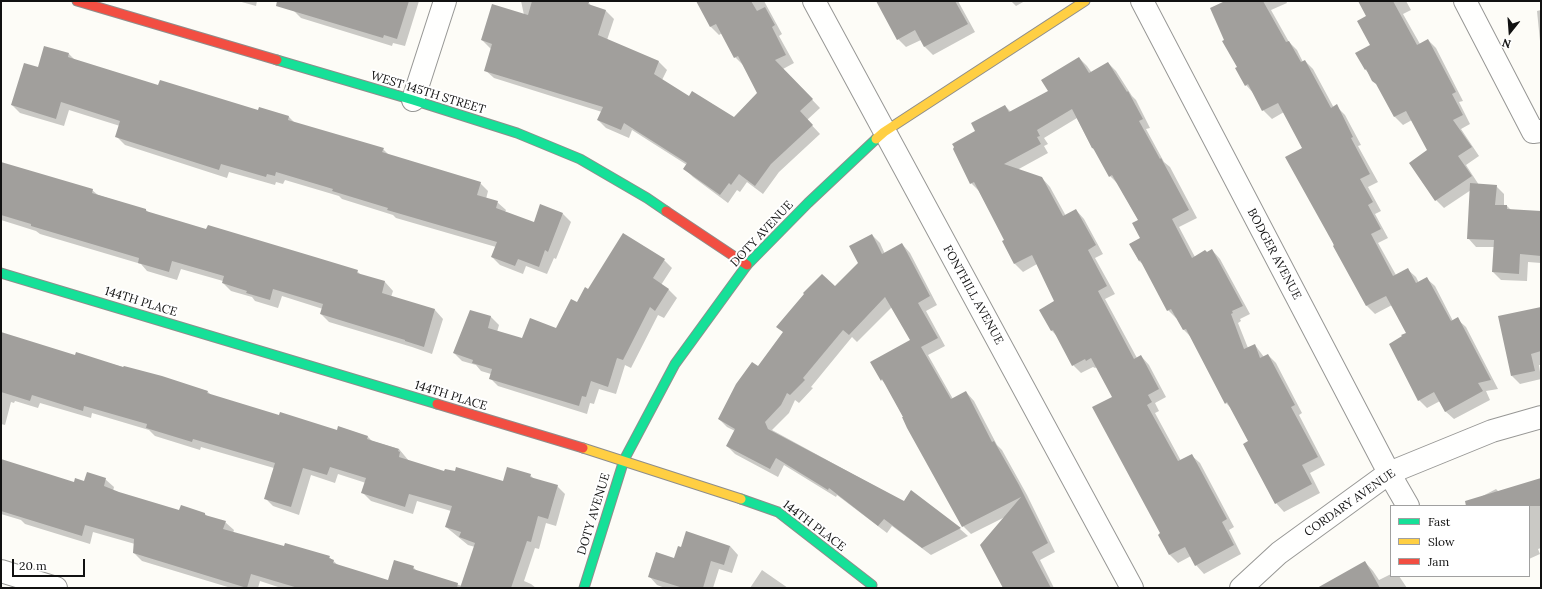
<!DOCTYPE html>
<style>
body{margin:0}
#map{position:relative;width:1542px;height:589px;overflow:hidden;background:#fdfcf7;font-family:Lora,serif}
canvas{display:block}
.frame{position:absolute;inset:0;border:2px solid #111;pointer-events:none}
.legend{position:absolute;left:1390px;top:505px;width:140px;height:72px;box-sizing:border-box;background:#fff;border:1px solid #a0a0a0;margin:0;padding:5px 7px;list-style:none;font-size:12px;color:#111}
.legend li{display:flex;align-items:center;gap:8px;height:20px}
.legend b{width:20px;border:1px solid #a0a0a0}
.north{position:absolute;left:1490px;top:12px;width:40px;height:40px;-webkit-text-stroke:3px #fff;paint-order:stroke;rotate:197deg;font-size:11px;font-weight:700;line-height:16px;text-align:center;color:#111}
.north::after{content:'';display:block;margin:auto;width:14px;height:18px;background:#111;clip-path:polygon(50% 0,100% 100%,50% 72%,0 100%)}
.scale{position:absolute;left:12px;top:559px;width:73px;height:18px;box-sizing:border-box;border:2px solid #111;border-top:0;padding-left:5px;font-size:12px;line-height:14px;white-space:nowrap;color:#111;-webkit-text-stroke:3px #fff;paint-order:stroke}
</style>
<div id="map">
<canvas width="1542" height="589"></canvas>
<div class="frame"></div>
<ul class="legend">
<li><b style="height:5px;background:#16e098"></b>Fast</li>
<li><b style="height:5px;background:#ffcf43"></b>Slow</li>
<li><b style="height:5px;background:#f24e42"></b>Jam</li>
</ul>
<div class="north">N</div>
<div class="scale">20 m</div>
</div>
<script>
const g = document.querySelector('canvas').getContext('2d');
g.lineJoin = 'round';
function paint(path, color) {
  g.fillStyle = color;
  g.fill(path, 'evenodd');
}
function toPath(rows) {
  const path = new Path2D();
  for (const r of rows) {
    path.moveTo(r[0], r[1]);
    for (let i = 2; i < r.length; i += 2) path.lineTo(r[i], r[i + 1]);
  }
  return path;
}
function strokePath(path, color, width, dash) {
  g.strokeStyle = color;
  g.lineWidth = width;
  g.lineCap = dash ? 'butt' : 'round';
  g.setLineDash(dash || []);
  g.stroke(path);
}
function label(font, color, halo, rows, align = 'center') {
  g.font = font + ' Lora,serif';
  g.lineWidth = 4;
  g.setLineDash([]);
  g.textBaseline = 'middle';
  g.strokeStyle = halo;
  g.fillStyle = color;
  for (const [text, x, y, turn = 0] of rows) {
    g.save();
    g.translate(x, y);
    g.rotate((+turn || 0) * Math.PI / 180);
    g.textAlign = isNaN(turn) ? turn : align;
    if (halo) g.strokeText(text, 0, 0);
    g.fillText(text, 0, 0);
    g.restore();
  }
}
const shadow = toPath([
 [238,1,257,1,256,6],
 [296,1,419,1,405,46,393,43,392,46,301,18,293,10],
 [521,1,583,1,589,3,592,7,606,11,614,19,607,40,659,62,667,70,662,80,689,97,734,119,758,93,743,65,735,57,722,33,719,35,711,27,700,7,705,1,764,1,782,34,779,36,794,63,783,69,820,108,807,120,820,134,779,172,763,194,747,182,740,192,737,190,728,203,693,177,685,169,687,165,632,130,629,138,606,128,598,120,602,112,494,78,485,70,491,49,482,40,524,15],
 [877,1,958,1,975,32,933,55,925,47,921,40,906,47,898,39],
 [1011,1,1025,1,1016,6],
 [1228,1,1286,1,1287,3,1271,10,1289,42,1297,50,1303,62,1305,61,1313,69,1334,108,1337,107,1345,115,1361,145,1358,146,1378,182,1368,187,1381,211,1375,214,1388,238,1378,243,1396,275,1407,269,1416,277,1419,283,1426,278,1435,286,1453,321,1457,319,1466,327,1498,389,1486,391,1490,400,1454,419,1445,411,1440,401,1427,408,1419,400,1408,333,1392,305,1375,314,1367,306,1334,246,1303,149,1284,112,1272,119,1263,110,1254,94,1246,85,1225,41],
 [1360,1,1406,1,1411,10,1403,14,1420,44,1428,40,1436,48,1463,101,1459,102,1470,124,1461,129,1479,156,1466,165,1479,185,1496,186,1504,194,1504,206,1507,206,1511,210,1541,212,1541,263,1528,262,1527,281,1501,280,1493,272,1494,247,1476,247,1468,238,1471,190,1444,208,1436,200,1428,150,1412,120,1403,125,1395,117,1379,86,1365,69,1371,45,1368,17],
 [1541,10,1541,51,1537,11],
 [69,54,75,60,159,86,259,111,260,108,289,117,295,123,383,149,389,155,480,183,488,191,486,199,497,202,506,210,505,212,534,223,563,214,571,222,556,259,554,258,547,274,526,266,523,274,500,265,492,257,496,247,396,218,393,215,342,199,339,196,285,180,283,184,276,182,275,185,229,172,227,178,125,145,117,137,120,126,69,110,64,126,20,113,12,105,38,69],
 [1079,58,1087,66,1092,73,1108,63,1116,71,1132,96,1136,100,1150,128,1146,129,1164,162,1170,167,1197,218,1179,227,1195,257,1212,250,1220,259,1250,314,1240,319,1241,321,1238,323,1248,348,1255,345,1264,357,1268,355,1276,363,1302,413,1299,415,1325,465,1310,473,1320,493,1284,512,1276,503,1245,444,1249,442,1232,409,1226,403,1191,337,1184,330,1177,318,1176,318,1168,310,1144,265,1139,261,1130,244,1141,238,1139,221,1118,184,1110,176,1097,152,1092,148,1077,118,1044,138,1048,144,1044,146,1048,153,1017,170,1042,178,1050,187,1066,216,1076,210,1084,219,1103,254,1095,258,1115,294,1105,299,1137,358,1141,356,1149,365,1166,397,1155,403,1159,411,1155,413,1181,461,1191,455,1200,463,1234,527,1229,530,1241,554,1204,574,1196,565,1191,556,1178,563,1170,555,1159,535,1162,534,1114,397,1097,367,1095,368,1093,367,1081,373,1073,365,1058,337,1052,331,1040,310,1056,302,1037,264,1023,272,1015,264,1003,241,1005,240,979,191,971,183,976,132,1005,106,1011,112,1049,91],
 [1,163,92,190,98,195,146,210,149,213,207,231,357,271,362,276,385,282,393,291,391,297,435,310,443,319,432,354,412,347,329,322,321,314,323,309,282,296,278,308,255,301,252,297,231,291,223,283,223,281,181,269,177,280,147,271,141,264,40,234,36,231,1,220],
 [872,235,880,243,885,254,902,244,910,253,937,305,926,311,945,346,928,355,953,399,966,392,974,401,997,445,1002,450,1027,495,1055,552,1040,560,1054,588,1004,588,1005,517,971,534,963,526,886,385,882,380,872,362,911,341,892,307,857,342,852,337,811,387,813,388,799,403,795,400,789,413,772,430,904,502,911,491,960,529,968,536,931,555,892,526,887,533,837,495,836,497,784,465,778,477,735,454,727,446,735,431,727,427,719,419,758,368,859,263],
 [664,260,672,268,661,285,669,290,677,298,664,318,658,315,631,368,625,365,616,394,599,389,594,404,590,403,587,414,498,386,490,378,491,374,481,371,476,365,462,361,454,353,471,311,491,317,499,325,497,332,522,339,556,330,588,290],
 [1541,308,1541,365,1539,365,1541,379,1520,384,1512,376],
 [1,333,76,356,77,354,207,391,211,395,280,416,338,431,368,437,372,441,399,449,409,461,445,473,503,483,530,475,534,479,557,486,565,494,556,526,546,523,539,549,535,548,524,581,531,584,536,588,281,588,260,581,258,588,231,588,142,561,134,553,135,544,93,532,90,544,25,524,21,520,1,514,1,460,74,483,105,479,114,487,113,491,180,512,205,514,208,517,225,522,234,530,233,533,285,548,329,557,339,566,388,581,413,567,418,572,462,586,475,547,468,545,446,527,451,511,417,501,413,514,371,501,363,493,366,483,338,474,335,483,311,475,299,515,273,506,265,498,274,468,201,447,200,450,155,436,149,430,92,413,91,418,40,403,38,408,15,401,14,403,11,402,5,425,1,424],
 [1541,479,1541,548,1538,549,1540,554,1529,559,1529,506,1470,506,1473,501,1496,489,1499,492],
 [730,546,738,555,732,573,719,569,713,588,665,588,657,585,649,576,675,559],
 [1365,562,1373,571,1379,580,1391,574,1391,576,1399,576,1407,588,1328,588],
 [762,570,788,588,750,588]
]);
const building = toPath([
 [277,1,409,1,397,39,384,35,383,38,276,6],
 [532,1,590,1,588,4,606,10,598,35,659,61,654,74,689,96,692,91,734,117,757,93,738,56,734,58,716,24,710,27,696,1,751,1,757,11,765,7,775,25,772,27,786,55,775,60,813,99,800,111,813,125,771,164,755,186,739,174,731,185,729,183,720,195,683,169,687,163,624,123,621,130,597,120,603,107,484,71,492,44,481,40,492,4,528,15],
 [876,1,955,1,968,24,924,47,915,30,897,40],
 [1225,1,1263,1,1286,42,1289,41,1301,62,1305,60,1331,108,1337,104,1353,137,1351,138,1370,174,1360,179,1373,202,1368,205,1381,229,1371,234,1393,276,1408,268,1416,283,1427,277,1451,321,1458,317,1491,380,1478,383,1483,391,1445,412,1434,392,1418,401,1389,344,1402,336,1401,335,1406,333,1386,296,1366,306,1333,246,1334,245,1285,157,1302,148,1278,103,1262,111,1248,84,1245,86,1235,68,1237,67,1222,41,1224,40,1210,8],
 [1358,1,1393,1,1417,45,1428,39,1456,92,1452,94,1463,115,1453,120,1472,147,1458,156,1472,176,1435,201,1409,163,1427,150,1406,111,1394,117,1376,84,1372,81,1366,69,1365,70,1355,53,1370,45,1357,21,1366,16],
 [44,46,69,53,68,57,158,85,160,80,258,110,259,107,289,116,288,120,384,148,382,152,481,182,477,195,498,201,496,208,534,222,540,204,563,213,548,252,545,250,539,267,518,259,515,266,491,257,497,242,387,210,388,208,332,191,333,189,276,172,275,176,267,174,266,177,221,164,219,170,115,137,120,121,61,102,56,119,11,105,24,63,38,67],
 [1079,57,1089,73,1108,62,1127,92,1128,91,1143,119,1139,121,1160,159,1161,158,1189,210,1172,219,1192,258,1205,250,1207,252,1212,249,1243,306,1232,311,1233,313,1231,314,1244,349,1255,344,1260,358,1268,354,1295,405,1291,407,1318,457,1302,465,1312,484,1275,504,1243,444,1248,441,1227,402,1225,404,1186,329,1183,330,1171,309,1167,311,1140,260,1139,261,1129,244,1140,238,1132,223,1138,220,1112,175,1109,177,1093,148,1092,148,1072,109,1037,130,1040,136,1037,137,1041,144,1004,164,1042,177,1063,216,1076,209,1096,245,1088,250,1107,286,1098,291,1134,359,1141,355,1159,389,1148,395,1152,402,1147,405,1178,461,1192,454,1227,519,1222,522,1234,545,1195,566,1185,547,1169,555,1158,535,1160,533,1092,407,1112,397,1091,358,1086,361,1085,359,1072,366,1053,330,1051,331,1039,310,1054,301,1032,255,1014,264,1002,241,1004,240,974,182,970,184,953,149,954,147,952,144,975,131,971,123,1005,105,1009,112,1048,91,1041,80],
 [1,162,93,189,92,193,146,209,146,211,206,229,208,225,315,257,358,270,357,273,385,281,382,293,435,309,424,347,405,341,405,340,320,314,323,304,273,289,270,300,246,293,247,291,222,283,224,276,172,261,169,272,138,263,139,258,31,226,31,224,1,215],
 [1470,183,1497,185,1495,205,1507,205,1507,209,1541,211,1541,256,1520,254,1519,274,1492,272,1494,240,1467,239],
 [623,233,665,259,653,278,669,289,655,311,650,307,623,360,617,358,608,387,591,381,586,397,582,396,579,406,489,379,492,369,472,363,473,360,453,353,470,310,491,316,488,328,522,338,530,318,556,328,571,299,577,302,585,287,588,289],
 [872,234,882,254,902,243,930,296,918,303,938,338,921,347,951,399,966,391,992,442,994,441,1019,485,1048,543,1032,552,1051,588,1003,588,980,545,1021,497,962,527,907,428,902,417,903,417,882,379,881,381,870,362,910,340,885,297,849,335,843,330,803,378,805,380,790,395,787,393,781,405,765,422,768,429,904,501,911,490,961,528,922,548,884,519,878,526,829,488,828,490,776,458,770,469,726,446,735,429,718,419,736,384,752,362,758,366,783,332,776,327,804,294,803,293,822,274,835,286,858,263,849,246],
 [1541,307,1541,351,1531,354,1535,371,1511,376,1498,316],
 [1,332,75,355,76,352,123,367,124,366,162,376,208,391,207,393,279,415,280,412,337,430,338,426,368,436,367,439,399,449,398,451,400,452,399,457,444,471,445,469,455,471,456,467,503,481,507,467,531,474,530,477,558,485,548,519,538,516,531,542,527,541,511,588,460,588,475,543,459,537,461,532,445,527,452,506,409,494,405,507,361,493,366,478,330,467,327,475,303,468,291,507,264,499,275,463,193,439,192,442,146,428,147,424,84,406,83,411,32,395,30,401,1,392],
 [1,459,74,482,75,478,84,481,87,472,106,478,104,486,119,492,179,510,181,505,205,513,205,515,226,521,223,529,284,546,285,543,330,556,329,558,334,560,333,563,388,580,394,560,414,566,413,569,458,583,457,588,298,588,251,574,247,588,133,553,134,539,85,525,82,536,1,511],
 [1541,478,1541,506,1466,506,1465,501],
 [686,531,730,546,724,565,711,561,703,588,683,588,648,577,656,552,674,558,678,546,681,547],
 [1365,561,1380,588,1317,588]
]);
const street = toPath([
 [814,1,1132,588],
 [1142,1,1389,473,1408,506],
 [1465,1,1533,132,1541,131],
 [413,100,445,1],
 [1,571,56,588],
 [1241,588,1279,553,1389,473,1492,431,1541,417]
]);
const fast = toPath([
 [277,60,413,100,517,133,580,159,647,198,666,211],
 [1,273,437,404],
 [741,499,778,512,872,585],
 [584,588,624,460,675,364,747,265,808,203,876,139]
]);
const slow = toPath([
 [876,139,884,132,1085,1],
 [583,448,741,499]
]);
const jam = toPath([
 [77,1,277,60],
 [666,211,747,265],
 [437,404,583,448]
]);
const streetNames = [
 ["WEST 145TH STREET",428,93,17],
 ["DOTY AVENUE",762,234,-47],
 ["BODGER AVENUE",1274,254,62],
 ["FONTHILL AVENUE",973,295,61],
 ["144TH PLACE",141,302,17],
 ["144TH PLACE",451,396,17],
 ["CORDARY AVENUE",1350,503,-35],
 ["DOTY AVENUE",594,514,-73],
 ["144TH PLACE",814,526,37]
];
paint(shadow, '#0003');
paint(building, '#a19f9c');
strokePath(street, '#979795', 24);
strokePath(fast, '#8e8d8b', 11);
strokePath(slow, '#8e8d8b', 11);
strokePath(jam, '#8e8d8b', 11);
strokePath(street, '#fffffe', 22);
strokePath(fast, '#16e098', 9);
strokePath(slow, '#ffcf43', 9);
strokePath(jam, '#f24e42', 9);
label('12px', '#111', '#fff', streetNames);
</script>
